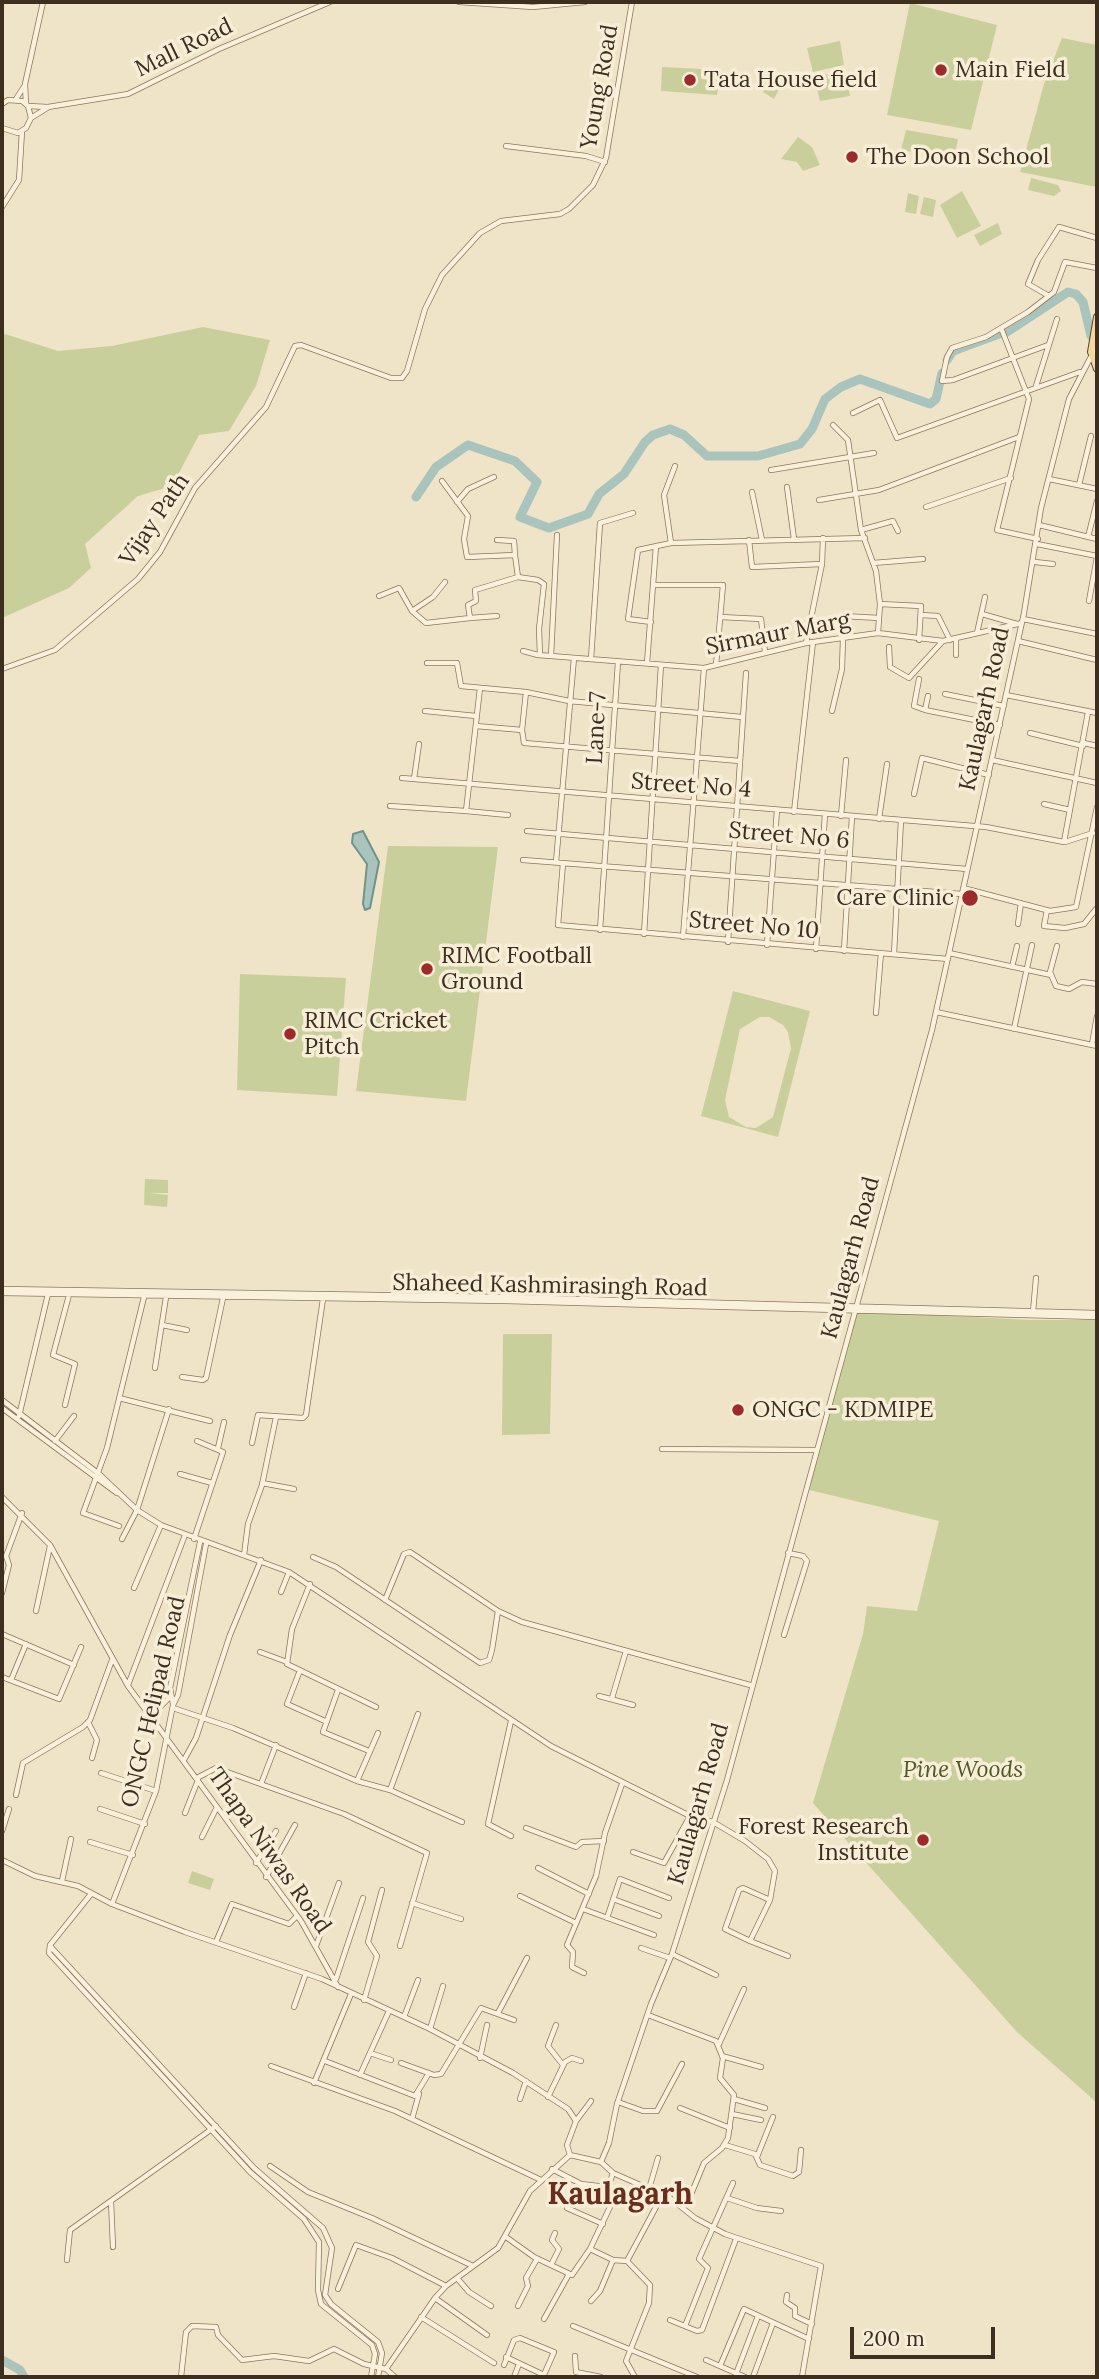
<!DOCTYPE html>
<style>
body{margin:0}
#map{position:relative;width:1099px;height:2379px;overflow:hidden;background:#f0e4c8;font-family:Lora,serif}
canvas{display:block}
.frame{position:absolute;inset:0;border:4px solid #3d2e20;pointer-events:none}
.scale{position:absolute;left:850px;top:2327px;width:145px;height:32px;box-sizing:border-box;border:4px solid #3d2e20;border-top:0;padding-left:9px;font-size:21px;line-height:24px;white-space:nowrap;color:#3d2e20;-webkit-text-stroke:5px #f7eed8;paint-order:stroke}
</style>
<div id="map">
<canvas width="1099" height="2379"></canvas>
<div class="frame"></div>
<div class="scale">200 m</div>
</div>
<script>
const g = document.querySelector('canvas').getContext('2d');
g.lineJoin = 'round';
function paint(path, color) {
  g.fillStyle = color;
  g.fill(path, 'evenodd');
}
function toPath(rows) {
  const path = new Path2D();
  for (const r of rows) {
    path.moveTo(r[0], r[1]);
    for (let i = 2; i < r.length; i += 2) path.lineTo(r[i], r[i + 1]);
  }
  return path;
}
function strokePath(path, color, width, dash) {
  g.strokeStyle = color;
  g.lineWidth = width;
  g.lineCap = dash ? 'butt' : 'round';
  g.setLineDash(dash || []);
  g.stroke(path);
}
function label(font, color, halo, rows, align = 'center') {
  g.font = font + ' Lora,serif';
  g.lineWidth = 7;
  g.setLineDash([]);
  g.textBaseline = 'middle';
  g.strokeStyle = halo;
  g.fillStyle = color;
  for (const [text, x, y, turn = 0] of rows) {
    g.save();
    g.translate(x, y);
    g.rotate((+turn || 0) * Math.PI / 180);
    g.textAlign = isNaN(turn) ? turn : align;
    if (halo) g.strokeText(text, 0, 0);
    g.fillText(text, 0, 0);
    g.restore();
  }
}
const green = toPath([
 [910,3,997,25,971,130,887,115],
 [1062,38,1097,45,1097,187,1020,172,1044,84],
 [840,41,844,65,813,72,807,48],
 [662,67,721,70,717,95,661,91],
 [768,70,778,76,780,87,774,99,763,92,760,81],
 [845,70,850,96,820,101,814,77],
 [906,130,958,139,954,159,901,150],
 [798,137,812,147,820,165,803,171,797,162,781,159],
 [1031,178,1058,185,1061,191,1054,196,1028,190],
 [962,191,981,226,957,238,940,205],
 [908,193,919,196,916,214,905,212],
 [924,197,936,200,933,217,920,214],
 [998,223,1002,234,980,246,974,235],
 [203,327,270,340,256,386,229,431,199,435,172,486,138,496,85,544,91,568,69,588,2,618,2,333,58,351,112,346],
 [388,846,498,847,466,1101,356,1091],
 [240,974,346,978,337,1096,237,1090],
 [733,991,810,1011,778,1137,701,1116],
 [760,1017,769,1017,783,1025,788,1032,791,1048,773,1117,756,1128,746,1127,729,1117,725,1100,740,1029],
 [145,1179,168,1180,168,1193,149,1193,168,1195,167,1207,144,1205],
 [855,1311,1031,1320,1097,1320,1097,2103,1017,2032,813,1803,863,1634,867,1606,917,1611,939,1521,805,1489],
 [503,1334,552,1334,550,1434,502,1435],
 [192,1871,214,1879,210,1890,188,1883]
]);
const water = toPath([
 [363,831,379,862,370,908,365,910,363,904,367,864,352,843,353,834,363,831]
]);
const river = toPath([
 [1007,332,1068,292,1076,294,1083,302,1091,336],
 [947,360,953,351,999,334],
 [416,497,436,467,468,445,515,461,537,482,520,517,549,528,588,514,599,494,624,474,645,442,653,435,670,429,684,435,707,456,758,456,800,444,812,429,825,399,841,387,860,379,930,404,936,399,942,373],
 [2,2360,20,2370,24,2377]
]);
const minor = toPath([
 [459,2,533,7,585,2],
 [16,99,25,85],
 [2,104,8,100,22,101,28,106,31,118,26,128,18,133,2,128],
 [26,104,25,84,43,2],
 [28,106,48,107,128,94,219,49,330,2],
 [31,118,47,108],
 [506,146,586,156,605,162],
 [2,207,19,180,22,131],
 [1049,296,1028,284,1038,260,1059,227,1097,238],
 [1001,328,986,337,952,348,947,357,942,381,953,380,1048,345],
 [1036,386,1057,319],
 [853,413,880,400,897,438,1080,372],
 [833,425,848,440,861,530,876,571,880,604,878,633],
 [771,470,874,453],
 [1049,479,1097,489],
 [442,481,468,516,464,539,467,557,515,555,518,577,538,580,544,584,539,629,540,655],
 [1079,485,1091,436],
 [787,487,794,539],
 [752,492,762,540],
 [819,500,879,490,1019,437],
 [457,502,468,489,494,477],
 [926,507,1011,478],
 [1039,525,1097,539],
 [861,530,893,521,898,531],
 [1088,537,1097,501],
 [1038,539,997,530,1029,399,1001,328,1028,312,1054,292,1065,262,1097,268],
 [497,540,514,541,515,555],
 [749,540,752,567,822,564],
 [671,543,664,495,675,466],
 [1037,544,1097,556],
 [1035,562,1053,564],
 [873,563,923,559],
 [654,585,723,585,716,665],
 [379,596,399,588,412,611,426,623,470,618],
 [1089,601,1097,557],
 [880,604,921,606,919,640],
 [412,611,433,597,445,582],
 [982,614,1017,624],
 [921,615,938,616,950,640],
 [497,616,470,618,468,605,476,601,475,590,518,577],
 [843,616,879,618],
 [720,617,761,619,765,652],
 [1023,619,1097,634],
 [651,622,628,619,638,550,671,543,865,538],
 [977,633,985,597],
 [956,639,956,655],
 [1018,641,1097,660],
 [806,643,822,564,823,538],
 [889,647,890,667,909,678,942,642],
 [523,651,538,655,704,668,806,643,878,633,943,641,1022,623],
 [551,656,557,535],
 [591,659,600,523,633,513],
 [427,663,457,663,461,686,526,692,569,701,742,717],
 [647,663,656,546],
 [2,669,55,650,138,579,160,552,195,488,266,407,295,346,301,345,391,378,402,378,407,371,425,309,442,275,480,233,501,221,560,214,569,209,593,185,606,158,632,2],
 [919,679,914,706,925,710],
 [480,688,466,811,508,815],
 [945,694,1004,706],
 [1006,695,1097,713],
 [928,696,925,710,1000,725],
 [425,711,476,716],
 [832,711,842,669,843,638],
 [476,726,522,730,524,743,740,761],
 [522,730,526,692],
 [1030,733,1083,746],
 [1084,743,1097,746],
 [992,760,1097,783],
 [402,778,986,827,1064,842,1088,712],
 [414,779,419,744],
 [914,794,922,758,989,775],
 [1044,804,1070,810],
 [390,806,466,811],
 [794,812,813,642],
 [841,816,846,760],
 [879,819,887,764],
 [527,831,967,869],
 [1065,842,1093,833],
 [523,860,962,894],
 [556,862,574,658],
 [563,863,558,925,948,959],
 [963,888,1050,911,1076,907,1097,807],
 [1047,910,1044,926,1065,928,1084,924,1097,908],
 [1018,924,1021,903],
 [600,930,618,662],
 [644,934,661,665],
 [683,937,704,668],
 [728,942,746,673],
 [767,945,777,810],
 [1057,946,1050,972,1056,986,1069,989,1082,982,1097,984],
 [816,949,825,814],
 [844,951,852,816],
 [949,953,1051,975],
 [894,954,901,820],
 [1012,967,1017,946],
 [936,1012,1097,1046],
 [876,1013,881,953],
 [1014,1029,1032,945],
 [1092,1044,1097,1016],
 [2,1289,505,1297,1097,1313],
 [2,1293,505,1301,1097,1317],
 [1033,1312,1036,1278],
 [162,1325,187,1330],
 [155,1368,166,1297],
 [182,1377,203,1380,206,1378,223,1298],
 [119,1398,210,1421],
 [2,1400,99,1474,137,1510,161,1525,289,1572,551,1746,690,1816,713,1822,745,1841,768,1859,775,1871,770,1900,750,1941,788,1956],
 [65,1405,75,1364,53,1355,69,1295],
 [2,1408,117,1493],
 [19,1416,48,1294],
 [55,1441,74,1416],
 [252,1443,258,1415,303,1418,306,1415,323,1299],
 [218,1448,224,1422],
 [662,1449,816,1450],
 [180,1474,212,1483],
 [262,1483,294,1489],
 [2,1497,50,1545,128,1686,301,1921,338,1987],
 [119,1526,83,1513,107,1448,144,1297],
 [122,1539,137,1510,169,1409],
 [194,1539,223,1452,197,1441],
 [244,1555,248,1524,262,1485,276,1417],
 [313,1557,336,1567,480,1663,489,1660,492,1650,498,1611],
 [310,1584,292,1629,287,1664,376,1707],
 [134,1588,161,1525],
 [281,1592,289,1572],
 [2,1593,9,1565,6,1556,22,1513],
 [385,1600,404,1554,410,1552,498,1611,522,1622,750,1685],
 [36,1611,50,1546],
 [2,1634,74,1665],
 [784,1635,807,1561,803,1556,788,1553],
 [260,1652,287,1662],
 [299,1673,287,1704,325,1721],
 [2,1677,59,1699,81,1647],
 [11,1680,26,1644],
 [128,1685,185,1535],
 [338,1690,323,1732,369,1751],
 [599,1696,633,1705],
 [612,1698,626,1651],
 [142,1702,160,1707,170,1697],
 [173,1704,170,1688,200,1542],
 [173,1708,233,1728,357,1781,390,1790,462,1822],
 [88,1722,97,1740,92,1758],
 [184,1760,196,1738,230,1635,261,1560],
 [101,1773,156,1791],
 [197,1778,216,1768,344,1814,427,1853,400,1946],
 [357,1781,378,1733],
 [261,1784,276,1745],
 [390,1790,418,1714],
 [16,1795,23,1763,83,1727,90,1720,112,1660],
 [100,1809,145,1824],
 [185,1813,198,1780],
 [526,1828,576,1847,582,1842,604,1841],
 [2,1831,9,1809],
 [511,1836,488,1824,511,1721],
 [202,1837,217,1807],
 [90,1842,133,1855],
 [633,1852,664,1863,690,1816],
 [2,1860,35,1876,78,1886,112,1904,185,1932,322,1979,430,2029,513,2073,568,2109,576,2121],
 [256,1863,276,1831],
 [538,1868,589,1894],
 [266,1877,295,1825],
 [62,1881,71,1839],
 [91,1894,50,1945,49,1953,250,2172,304,2219,319,2242,318,2290,321,2304,372,2345,375,2354,371,2377],
 [520,1896,576,1923],
 [613,1899,659,1916],
 [412,1903,461,1919],
 [112,1904,156,1791,173,1705,178,1695,206,1544],
 [583,1909,654,1935],
 [607,1918,620,1879,669,1898],
 [750,1941,725,1929,739,1890,743,1888,770,1900],
 [216,1942,232,1904,289,1924,297,1916],
 [50,1946,254,2168,323,2228,332,2248,325,2295,331,2304,378,2342,382,2353,378,2377],
 [316,1946,339,1883],
 [641,1948,670,1958],
 [672,1954,716,1975],
 [584,1973,572,1967,573,1952,567,1945,596,1876,605,1833,622,1784],
 [336,1979,363,1898],
 [364,2000,377,1956,368,1942,382,1890],
 [294,2007,306,1973],
 [498,2013,527,1958],
 [648,2015,716,2041,723,2058,720,2078,734,2095,728,2138,722,2148,704,2163,692,2192,682,2207],
 [404,2017,418,1980],
 [556,2025,548,2046,563,2065],
 [430,2029,443,1986],
 [719,2044,744,1989],
 [370,2053,391,2060],
 [722,2056,761,2067],
 [480,2058,487,2025],
 [325,2061,415,2096,429,2073],
 [401,2063,434,2075,441,2074,481,2008,514,2020],
 [271,2066,395,2111,541,2180],
 [360,2075,389,2011],
 [314,2083,351,1994],
 [548,2097,565,2062,572,2058,581,2061],
 [520,2099,526,2081],
 [734,2099,765,2108],
 [591,2101,576,2121,567,2145,570,2155,601,2162,613,2173,670,2198,695,2218,725,2234,821,2266,802,2377],
 [618,2102,643,2111,657,2111,682,2064],
 [680,2108,730,2128],
 [732,2114,761,2120],
 [412,2119,419,2094],
 [725,2145,755,2154,760,2165,793,2176,799,2172,801,2150],
 [757,2157,773,2117],
 [601,2162,609,2143,617,2104,651,2004,672,1954,727,1780,932,1030,1024,613,1041,508,1069,399,1097,345],
 [270,2166,308,2192,372,2218,473,2266],
 [552,2169,581,2184,607,2187],
 [649,2189,658,2158],
 [727,2198,757,2208,781,2211],
 [111,2201,113,2247],
 [567,2208,603,2224],
 [506,2237,534,2257,572,2275,590,2249,610,2207,606,2193,613,2173],
 [590,2249,613,2260,627,2261,650,2285,649,2303,626,2361,635,2377],
 [67,2260,70,2230,216,2126],
 [627,2261,663,2194],
 [551,2265,559,2249,552,2240,555,2233],
 [457,2278,469,2292,491,2306],
 [338,2289,356,2245,392,2258,446,2286],
 [787,2295,786,2302,795,2308,795,2316,812,2324],
 [435,2298,487,2335],
 [591,2301,600,2291,613,2260],
 [518,2306,528,2286,526,2278,537,2259],
 [421,2317,494,2363],
 [544,2319,569,2274],
 [670,2320,697,2331,702,2330,736,2239],
 [573,2326,697,2377],
 [685,2326,708,2268,699,2259,733,2183],
 [575,2356,576,2372,601,2377],
 [506,2357,544,2375],
 [706,2360,745,2377],
 [504,2365,514,2340,520,2338,554,2352,543,2377],
 [720,2366,744,2309,809,2339],
 [386,2369,395,2377],
 [736,2374,758,2316],
 [181,2377,186,2332,192,2326,216,2327,218,2335,242,2360,274,2356,309,2361,334,2349,364,2364,386,2369,435,2298,446,2286,498,2248,530,2191,570,2155],
 [514,2377,519,2364],
 [753,2377,773,2323]
]);
const major = toPath([
 [1097,317,1091,352,1097,369]
]);
const markers = [
 [941,70,7,"#9e2a2b"],
 [690,80,7,"#9e2a2b"],
 [852,157,7,"#9e2a2b"],
 [970,898,9,"#9e2a2b"],
 [427,969,7,"#9e2a2b"],
 [290,1034,7,"#9e2a2b"],
 [738,1410,7,"#9e2a2b"],
 [923,1840,7,"#9e2a2b"]
];
const streetNames = [
 ["Mall Road",184,48,-26],
 ["Young Road",600,87,-80],
 ["Vijay Path",155,520,-56],
 ["Sirmaur Marg",778,634,-11],
 ["Kaulagarh Road",985,709,-78],
 ["Lane-7",597,728,-87],
 ["Street No 4",691,786,4],
 ["Street No 6",789,836,5],
 ["Street No 10",754,926,5],
 ["Kaulagarh Road",851,1258,-75],
 ["Shaheed Kashmirasingh Road",550,1286,1],
 ["ONGC Helipad Road",154,1702,-77],
 ["Kaulagarh Road",699,1804,-74],
 ["Thapa Niwas Road",269,1851,55]
];
const poiNames = [
 ["Main Field",955,70],
 ["Tata House field",704,80],
 ["The Doon School",866,157],
 ["Care Clinic",954,898,"right"],
 ["RIMC Football",441,956],
 ["Ground",441,982],
 ["RIMC Cricket",304,1021],
 ["Pitch",304,1047],
 ["ONGC - KDMIPE",752,1410],
 ["Forest Research",909,1827,"right"],
 ["Institute",909,1853,"right"]
];
const parkNames = [
 ["Pine Woods",963,1770]
];
const districtNames = [
 ["Kaulagarh",620,2195]
];
paint(green, '#c9cf9b');
paint(water, '#a9c4bc');
strokePath(water, '#6f938a', 2);
strokePath(river, '#a9c4bc', 9);
strokePath(minor, '#8d765c', 6);
strokePath(major, '#5b4430', 8);
strokePath(minor, '#faf1dc', 4.5);
strokePath(major, '#f3d9a0', 6);
for (const [x, y, r, color] of markers) {
  const dot = new Path2D();
  dot.arc(x, y, r, 0, 2 * Math.PI);
  g.fillStyle = color;
  g.fill(dot);
  strokePath(dot, '#f7eed8', 2.5);
}
label('23px', '#3d2e20', '#f7eed8', streetNames);
label('23px', '#3d2e20', '#f7eed8', poiNames, 'left');
label('italic 23px', '#4d5a26', '#f7eed8', parkNames);
label('bold 30px', '#6b2e1e', '#f7eed8', districtNames);
</script>
